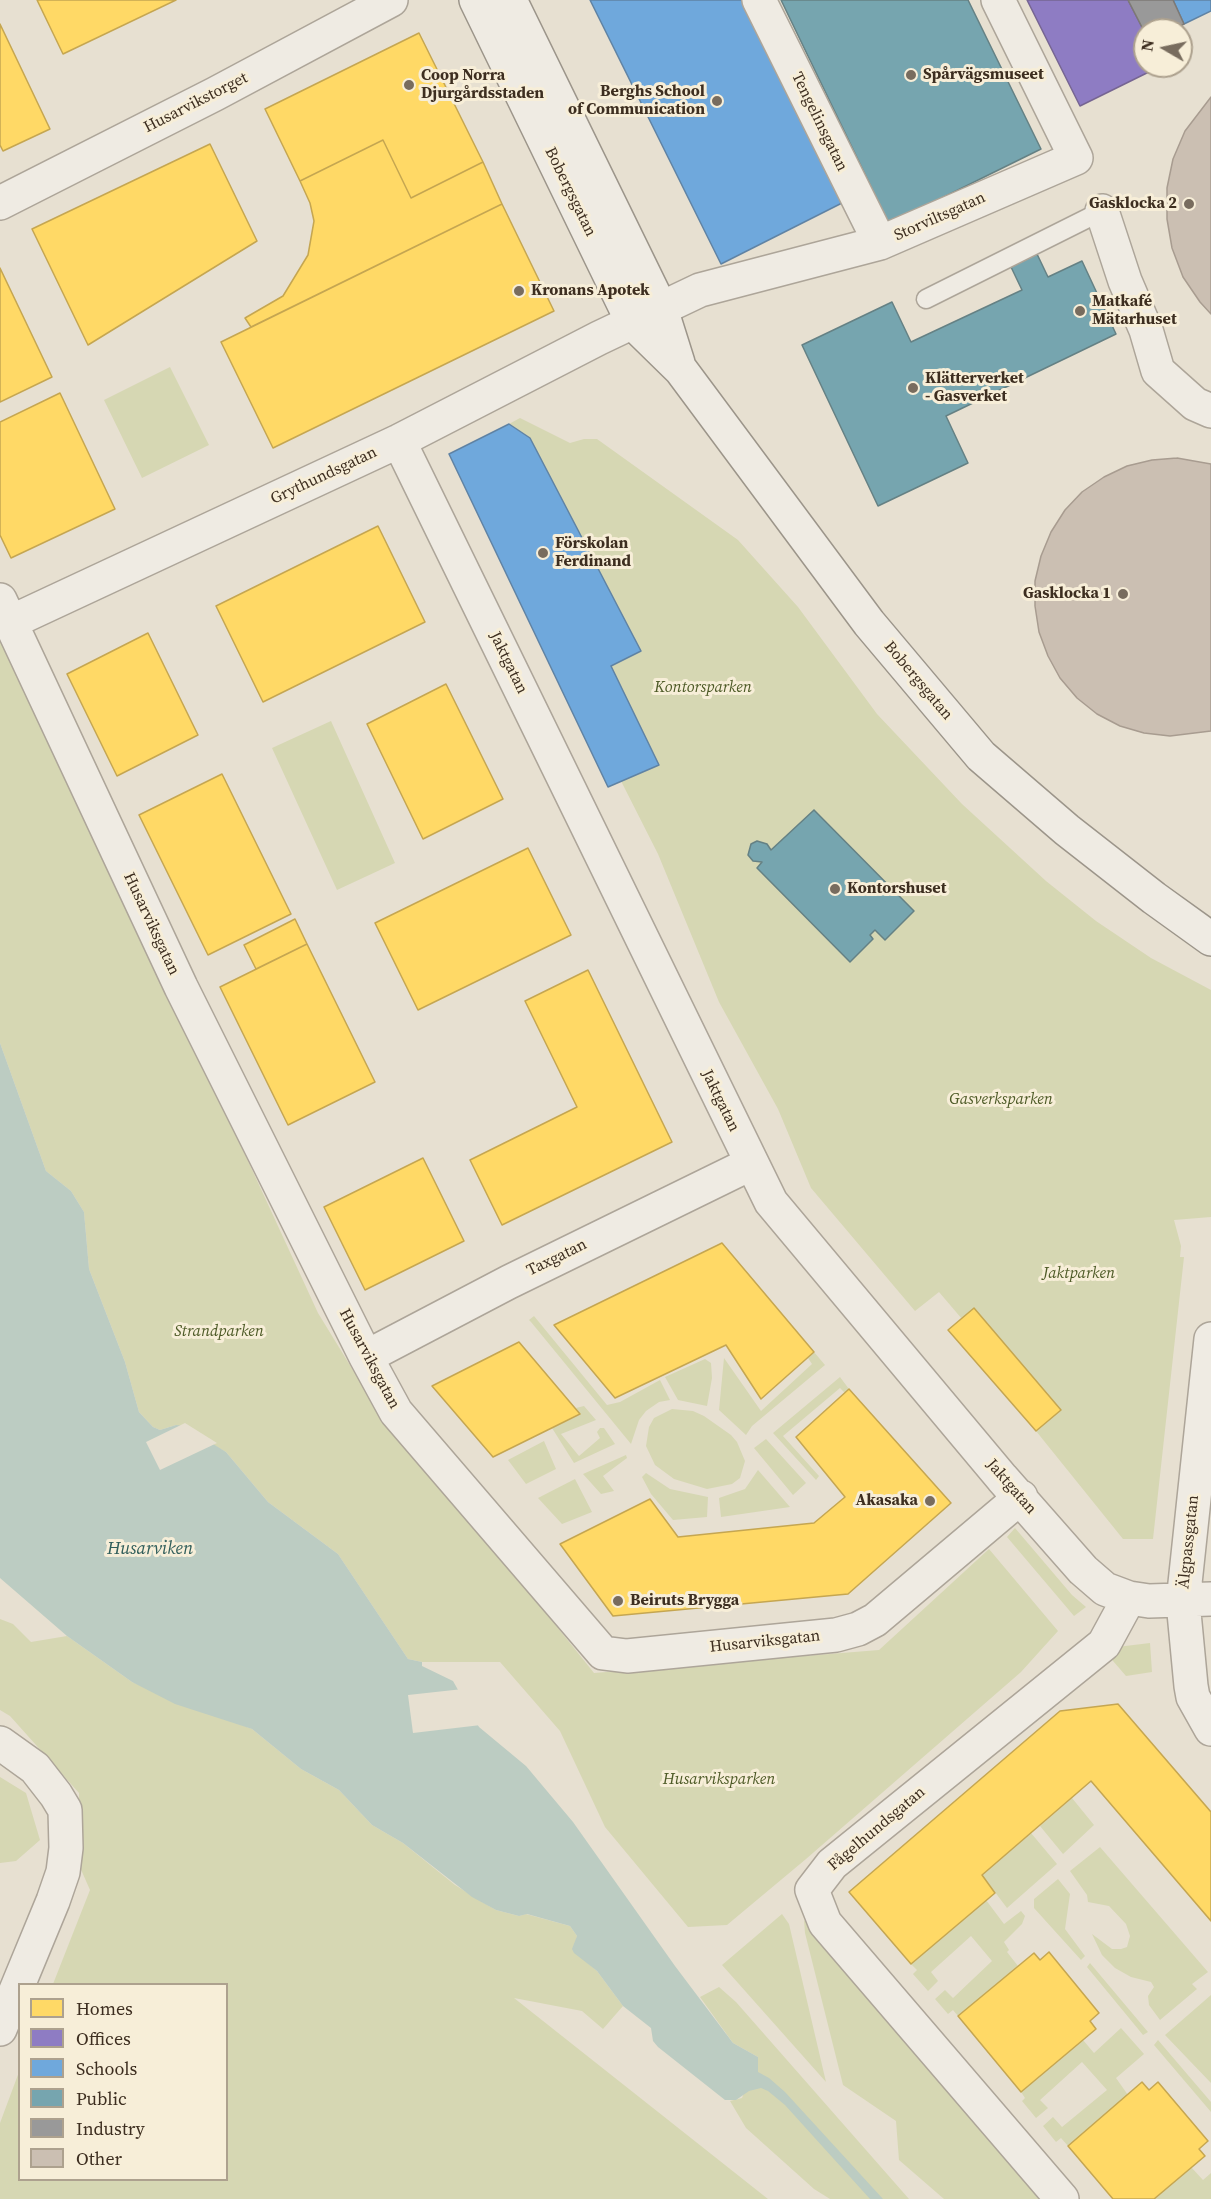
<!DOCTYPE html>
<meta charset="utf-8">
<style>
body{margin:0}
#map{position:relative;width:1211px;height:2199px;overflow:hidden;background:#e7e0d1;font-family:"Source Serif 4",serif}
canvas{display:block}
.legend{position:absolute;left:18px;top:1983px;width:210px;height:198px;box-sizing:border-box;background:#f7eed8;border:2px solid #ada18e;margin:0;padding:8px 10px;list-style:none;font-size:18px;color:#3d2e20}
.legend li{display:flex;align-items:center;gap:12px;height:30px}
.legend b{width:30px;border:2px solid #ada18e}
.north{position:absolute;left:1133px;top:18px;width:60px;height:60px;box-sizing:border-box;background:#f7eed8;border:2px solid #ada18e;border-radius:50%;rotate:279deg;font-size:16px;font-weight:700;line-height:24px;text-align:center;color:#3d2e20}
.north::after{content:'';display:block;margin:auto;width:21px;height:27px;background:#786c5e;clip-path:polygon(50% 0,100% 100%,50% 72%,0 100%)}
</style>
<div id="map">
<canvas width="1211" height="2199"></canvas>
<ul class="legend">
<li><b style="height:16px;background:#ffd966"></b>Homes</li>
<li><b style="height:16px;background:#8e7cc3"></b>Offices</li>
<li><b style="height:16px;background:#6fa8dc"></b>Schools</li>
<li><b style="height:16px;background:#76a5af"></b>Public</li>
<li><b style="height:16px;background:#999"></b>Industry</li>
<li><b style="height:16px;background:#cbbfb2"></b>Other</li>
</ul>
<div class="north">N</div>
</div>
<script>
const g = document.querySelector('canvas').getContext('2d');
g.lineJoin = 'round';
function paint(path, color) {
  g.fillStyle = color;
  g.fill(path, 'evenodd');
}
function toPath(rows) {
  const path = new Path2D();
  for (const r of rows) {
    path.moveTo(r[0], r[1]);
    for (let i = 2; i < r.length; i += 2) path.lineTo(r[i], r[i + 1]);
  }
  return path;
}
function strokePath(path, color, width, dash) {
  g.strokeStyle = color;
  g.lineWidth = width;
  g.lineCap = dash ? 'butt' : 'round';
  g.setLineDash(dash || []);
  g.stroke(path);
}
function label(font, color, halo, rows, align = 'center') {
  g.font = font + ' "Source Serif 4",serif';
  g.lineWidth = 6;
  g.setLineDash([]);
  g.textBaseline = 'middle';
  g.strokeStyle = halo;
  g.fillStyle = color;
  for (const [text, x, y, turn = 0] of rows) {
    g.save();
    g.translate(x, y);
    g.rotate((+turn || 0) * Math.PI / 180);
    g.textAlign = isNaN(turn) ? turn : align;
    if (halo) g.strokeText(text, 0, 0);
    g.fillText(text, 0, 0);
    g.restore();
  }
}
const green = toPath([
 [170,367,209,445,142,478,104,400],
 [520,418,570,443,584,439,597,439,738,540,798,607,877,714,962,804,1046,881,1096,921,1151,958,1211,990,1211,1217,1174,1220,1181,1246,1180,1257,1184,1257,1153,1539,1123,1539,1036,1431,1060,1409,974,1309,962,1319,939,1292,915,1311,811,1188,778,1109,719,1002,658,854,621,781,658,765,611,666,640,651,530,438,509,424],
 [0,622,318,1313,359,1380,594,1673,879,1650,989,1549,1058,1631,1021,1672,806,1859,727,1925,688,1927,605,1827,560,1731,500,1662,422,1662,408,1659,338,1554,268,1502,226,1452,176,1425,160,1430,153,1427,139,1412,125,1362,89,1269,84,1212,71,1191,46,1171,0,1043],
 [331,721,395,863,337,890,272,748],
 [534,1316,607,1405,620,1402,660,1380,670,1400,659,1402,646,1411,639,1420,631,1444,531,1322,529,1320],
 [814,1352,825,1365,752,1426,746,1435,719,1410,724,1358,761,1411,812,1364,808,1358],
 [705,1359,711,1363,712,1378,707,1406,678,1400,665,1377],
 [840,1377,849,1389,845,1393,840,1388,783,1436,819,1476,816,1480,773,1433],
 [584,1406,596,1420,561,1434,579,1456,600,1438,597,1432,600,1428,604,1428,615,1444,574,1463,552,1428,580,1415,576,1408],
 [672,1409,693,1411,704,1416,731,1435,737,1442,745,1461,740,1478,732,1484,707,1489,674,1479,655,1465,646,1446,649,1427,654,1418],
 [766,1439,806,1483,793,1495,754,1448],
 [544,1441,556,1469,526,1484,508,1460],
 [626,1455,627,1458,603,1476,614,1491,601,1494,583,1474],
 [758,1470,790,1507,721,1517,719,1498,745,1489],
 [646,1473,670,1489,708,1497,707,1517,673,1520,651,1494,642,1477],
 [575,1479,592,1512,562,1524,538,1498],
 [1015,1528,1072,1595,1086,1607,1074,1616,1007,1537],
 [0,1619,13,1624,31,1642,67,1636,132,1682,252,1729,301,1769,339,1790,372,1825,403,1843,455,1885,484,1903,496,1910,519,1916,526,1914,570,1926,577,1936,575,1944,580,1956,597,1971,623,2006,603,2029,582,2011,514,1998,768,2199,0,2199,0,2123,19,2072,20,2180,226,2180,226,1984,53,1984,90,1890,79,1865,79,1793,10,1716,0,1710],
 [1150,1643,1152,1672,1126,1676,1107,1654,1117,1647],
 [0,1777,26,1793,40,1840,16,1861,0,1863],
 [1072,1798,1094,1825,1063,1854,1040,1826],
 [1031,1833,1057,1864,1007,1908,982,1875],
 [1100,1847,1208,1972,1192,1984,1197,1989,1160,2020,1149,2005,1148,1996,1154,1987,1151,1982,1131,1977,1115,1968,1102,1955,1092,1934,1112,1949,1121,1949,1127,1947,1130,1936,1126,1924,1109,1906,1088,1902,1087,1895,1070,1871],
 [1058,1879,1070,1894,1065,1929,1085,1956,1081,1960,1034,1908,1034,1899],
 [986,1900,1004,1924,1021,1911,1025,1916,1022,1924,1004,1942,1009,1950,1007,1952,1018,1966,958,2016,953,2010,948,2014,935,1999,945,1990,953,1998,992,1961,971,1936,931,1972,938,1981,928,1991,913,1974,917,1970,911,1964],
 [782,1914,789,1924,826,2082,722,1965],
 [804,1920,1043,2199,944,2199,899,2160,896,2121,843,2085,805,1933],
 [1090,1963,1148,2032,1143,2035,1087,1967],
 [719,1987,736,2002,909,2199,830,2199,814,2189,746,2128,730,2101,742,2098,758,2057,733,2043,700,1997],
 [1211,1995,1211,2083,1165,2035],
 [1121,2028,1144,2054,1116,2078,1128,2095,1068,2146,1061,2138,1056,2142,1043,2126,1053,2117,1062,2127,1107,2090,1082,2062,1040,2100,1048,2108,1036,2118,1022,2101,1025,2098,1021,2092,1083,2040,1094,2053],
 [1158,2040,1211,2102,1211,2112,1154,2045],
 [1191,2167,1203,2180,1211,2173,1211,2199,1154,2199]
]);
const water = toPath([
 [0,1043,46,1171,71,1191,84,1212,89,1269,125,1362,139,1412,153,1427,160,1430,176,1425,184,1426,226,1452,268,1502,338,1554,408,1659,422,1662,422,1666,453,1681,479,1727,526,1766,573,1822,675,1966,733,2043,758,2057,758,2072,769,2078,785,2092,883,2199,870,2199,785,2105,768,2091,761,2088,749,2091,736,2100,725,2100,658,2047,653,2041,651,2028,623,2006,597,1971,574,1953,572,1949,577,1936,570,1926,527,1914,519,1916,496,1910,472,1897,403,1843,372,1825,339,1790,301,1769,252,1729,175,1704,132,1682,67,1636,0,1578]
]);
const pier = toPath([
 [185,1423,217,1443,160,1470,146,1442],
 [463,1689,481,1725,413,1733,408,1695]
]);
const homes = toPath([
 [37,0,176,0,63,54,37,0],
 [0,24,50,129,3,151,0,145,0,24],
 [419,33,483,162,411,198,383,140,300,181,265,109,419,33],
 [383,140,411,198,483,162,502,204,251,327,245,318,283,296,308,255,314,221,310,203,300,181,383,140],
 [210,144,257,241,88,345,32,229,210,144],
 [502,204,554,311,273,448,221,342,502,204],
 [0,268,52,377,0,402,0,268],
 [60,393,115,509,11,558,0,535,0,422,60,393],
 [378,526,425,622,263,702,216,606,378,526],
 [148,633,198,735,117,776,67,674,148,633],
 [446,684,503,799,423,839,367,724,446,684],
 [222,774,291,914,208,955,139,815,222,774],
 [528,848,571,935,418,1010,375,923,528,848],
 [295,919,307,944,256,969,244,945,295,919],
 [307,944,375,1082,288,1125,220,987,307,944],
 [588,970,672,1142,502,1225,470,1160,577,1107,525,1001,588,970],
 [423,1158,464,1241,365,1290,324,1207,423,1158],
 [722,1243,814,1352,761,1399,726,1345,615,1398,554,1325,722,1243],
 [974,1308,1061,1410,1036,1431,948,1330,974,1308],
 [519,1342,580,1414,493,1457,432,1386,519,1342],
 [849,1389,951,1503,848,1594,613,1616,560,1544,650,1499,678,1537,814,1523,845,1497,796,1437,849,1389],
 [1118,1704,1211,1812,1211,1921,1091,1781,982,1875,995,1893,911,1964,849,1892,1060,1711,1118,1704],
 [1049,1952,1099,2013,1090,2021,1096,2029,1021,2092,958,2016,1034,1953,1040,1960,1049,1952],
 [1142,2082,1149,2090,1158,2082,1208,2141,1199,2149,1205,2156,1154,2199,1113,2199,1068,2146,1142,2082]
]);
const offices = toPath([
 [1027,0,1128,0,1145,33,1145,66,1161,66,1080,106,1027,0]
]);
const schools = toPath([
 [590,0,743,0,844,202,721,264,590,0],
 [1173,0,1211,0,1211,11,1184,24,1173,0],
 [509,424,530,438,641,651,611,666,659,765,608,787,449,454,509,424]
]);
const public = toPath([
 [781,0,968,0,1041,149,889,224,781,0],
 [1037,254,1048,277,1082,261,1116,334,946,416,968,463,878,506,802,345,892,302,911,342,1022,290,1011,267,1037,254],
 [814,810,914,911,885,940,875,930,870,935,873,939,850,962,757,868,762,862,753,861,748,855,751,844,757,841,767,844,771,850,814,810]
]);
const industry = toPath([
 [1128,0,1173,0,1184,24,1173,30,1145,30,1145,33,1128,0]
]);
const building = toPath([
 [1211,97,1211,314,1200,302,1183,277,1172,248,1167,219,1167,188,1173,159,1185,131,1211,97],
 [1177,458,1211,464,1211,731,1170,736,1144,733,1120,726,1097,714,1077,698,1060,678,1048,656,1039,632,1035,606,1035,581,1041,556,1051,532,1065,510,1082,492,1104,477,1127,466,1152,460,1177,458]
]);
const lane = toPath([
 [926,299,1102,211]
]);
const street = toPath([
 [759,0,880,243],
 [0,203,215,94,391,0],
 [1102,211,1125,281,1146,330,1158,371,1195,404,1211,411],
 [399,441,771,1202,1002,1478,1083,1570,1105,1589,1129,1598,1149,1601,1211,1599],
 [0,600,181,987,366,1357,396,1412,603,1653,627,1656,836,1635,858,1629,875,1620,1021,1497],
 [11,622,399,441,599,338,700,290,880,243,1076,158,998,0],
 [1211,1339,1183,1602,1191,1686,1193,1697,1211,1729],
 [366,1357,509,1282,750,1164],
 [0,1743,35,1768,56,1795,65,1810,66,1848,63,1872,53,1901,0,2029],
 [1062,2199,825,1923,812,1890,832,1864,1104,1644,1129,1598]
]);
const secondary = toPath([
 [476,0,633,323,681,370,869,623,981,756,1067,830,1154,898,1211,939],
 [510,0,661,309,678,363]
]);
const markers = [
 [911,75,6,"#786c5e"],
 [409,85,6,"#786c5e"],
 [717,101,6,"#786c5e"],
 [1189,204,6,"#786c5e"],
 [519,291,6,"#786c5e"],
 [1080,311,6,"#786c5e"],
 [913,388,6,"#786c5e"],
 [543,553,6,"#786c5e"],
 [1123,594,6,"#786c5e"],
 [835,889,6,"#786c5e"],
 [930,1501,6,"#786c5e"],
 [618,1601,6,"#786c5e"]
];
const poiNames = [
 ["Spårvägsmuseet",923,75],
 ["Coop Norra",421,76],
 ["Djurgårdsstaden",421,94],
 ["Berghs School",705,92,"right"],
 ["of Communication",705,110,"right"],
 ["Gasklocka 2",1177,204,"right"],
 ["Kronans Apotek",531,291],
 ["Matkafé",1092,302],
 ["Mätarhuset",1092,320],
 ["Klätterverket",925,379],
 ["- Gasverket",925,397],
 ["Förskolan",555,544],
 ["Ferdinand",555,562],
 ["Gasklocka 1",1111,594,"right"],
 ["Kontorshuset",847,889],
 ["Akasaka",918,1501,"right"],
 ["Beiruts Brygga",630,1601]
];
const streetNames = [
 ["Husarvikstorget",196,103,-27],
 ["Tengelinsgatan",819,122,64],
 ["Bobergsgatan",570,192,64],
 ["Storviltsgatan",940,217,-24],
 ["Grythundsgatan",324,476,-25],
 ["Jaktgatan",508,663,64],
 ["Bobergsgatan",918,681,50],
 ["Husarviksgatan",151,924,65],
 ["Jaktgatan",720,1101,64],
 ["Taxgatan",557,1258,-26],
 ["Husarviksgatan",369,1359,62],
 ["Jaktgatan",1011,1487,49],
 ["Älgpassgatan",1189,1542,-84],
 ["Husarviksgatan",765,1642,-6],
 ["Fågelhundsgatan",877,1829,-40]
];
const parkNames = [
 ["Kontorsparken",703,688],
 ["Gasverksparken",1001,1100],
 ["Jaktparken",1079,1274],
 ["Strandparken",219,1332],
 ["Husarviksparken",719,1780]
];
const waterNames = [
 ["Husarviken",150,1549]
];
paint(green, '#d6d7b3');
paint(water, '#bcccc2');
paint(pier, '#e7e0d1');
paint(homes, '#ffd966');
strokePath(homes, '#c5a651', 1.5);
paint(offices, '#8e7cc3');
strokePath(offices, '#766592', 1.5);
paint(schools, '#6fa8dc');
strokePath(schools, '#6083a4', 1.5);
paint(public, '#76a5af');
strokePath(public, '#658184', 1.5);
paint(industry, '#999');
strokePath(industry, '#7d7975', 1.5);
paint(building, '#cbbfb2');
strokePath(building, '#a89c90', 1.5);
strokePath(lane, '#ada599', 21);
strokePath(street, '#ada599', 36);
strokePath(secondary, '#9c958a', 36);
strokePath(lane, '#efebe3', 18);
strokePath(street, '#efebe3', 33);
strokePath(secondary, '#efebe3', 33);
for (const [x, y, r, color] of markers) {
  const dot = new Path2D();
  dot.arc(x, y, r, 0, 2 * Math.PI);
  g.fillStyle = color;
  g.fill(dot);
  strokePath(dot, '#f7eed8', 2);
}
label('bold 16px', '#3d2e20', '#f7eed8', poiNames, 'left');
label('16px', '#3d2e20', '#f7eed8', streetNames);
label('italic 16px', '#4d5a26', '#f7eed8', parkNames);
label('italic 18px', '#2f5d5a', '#f7eed8', waterNames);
</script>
